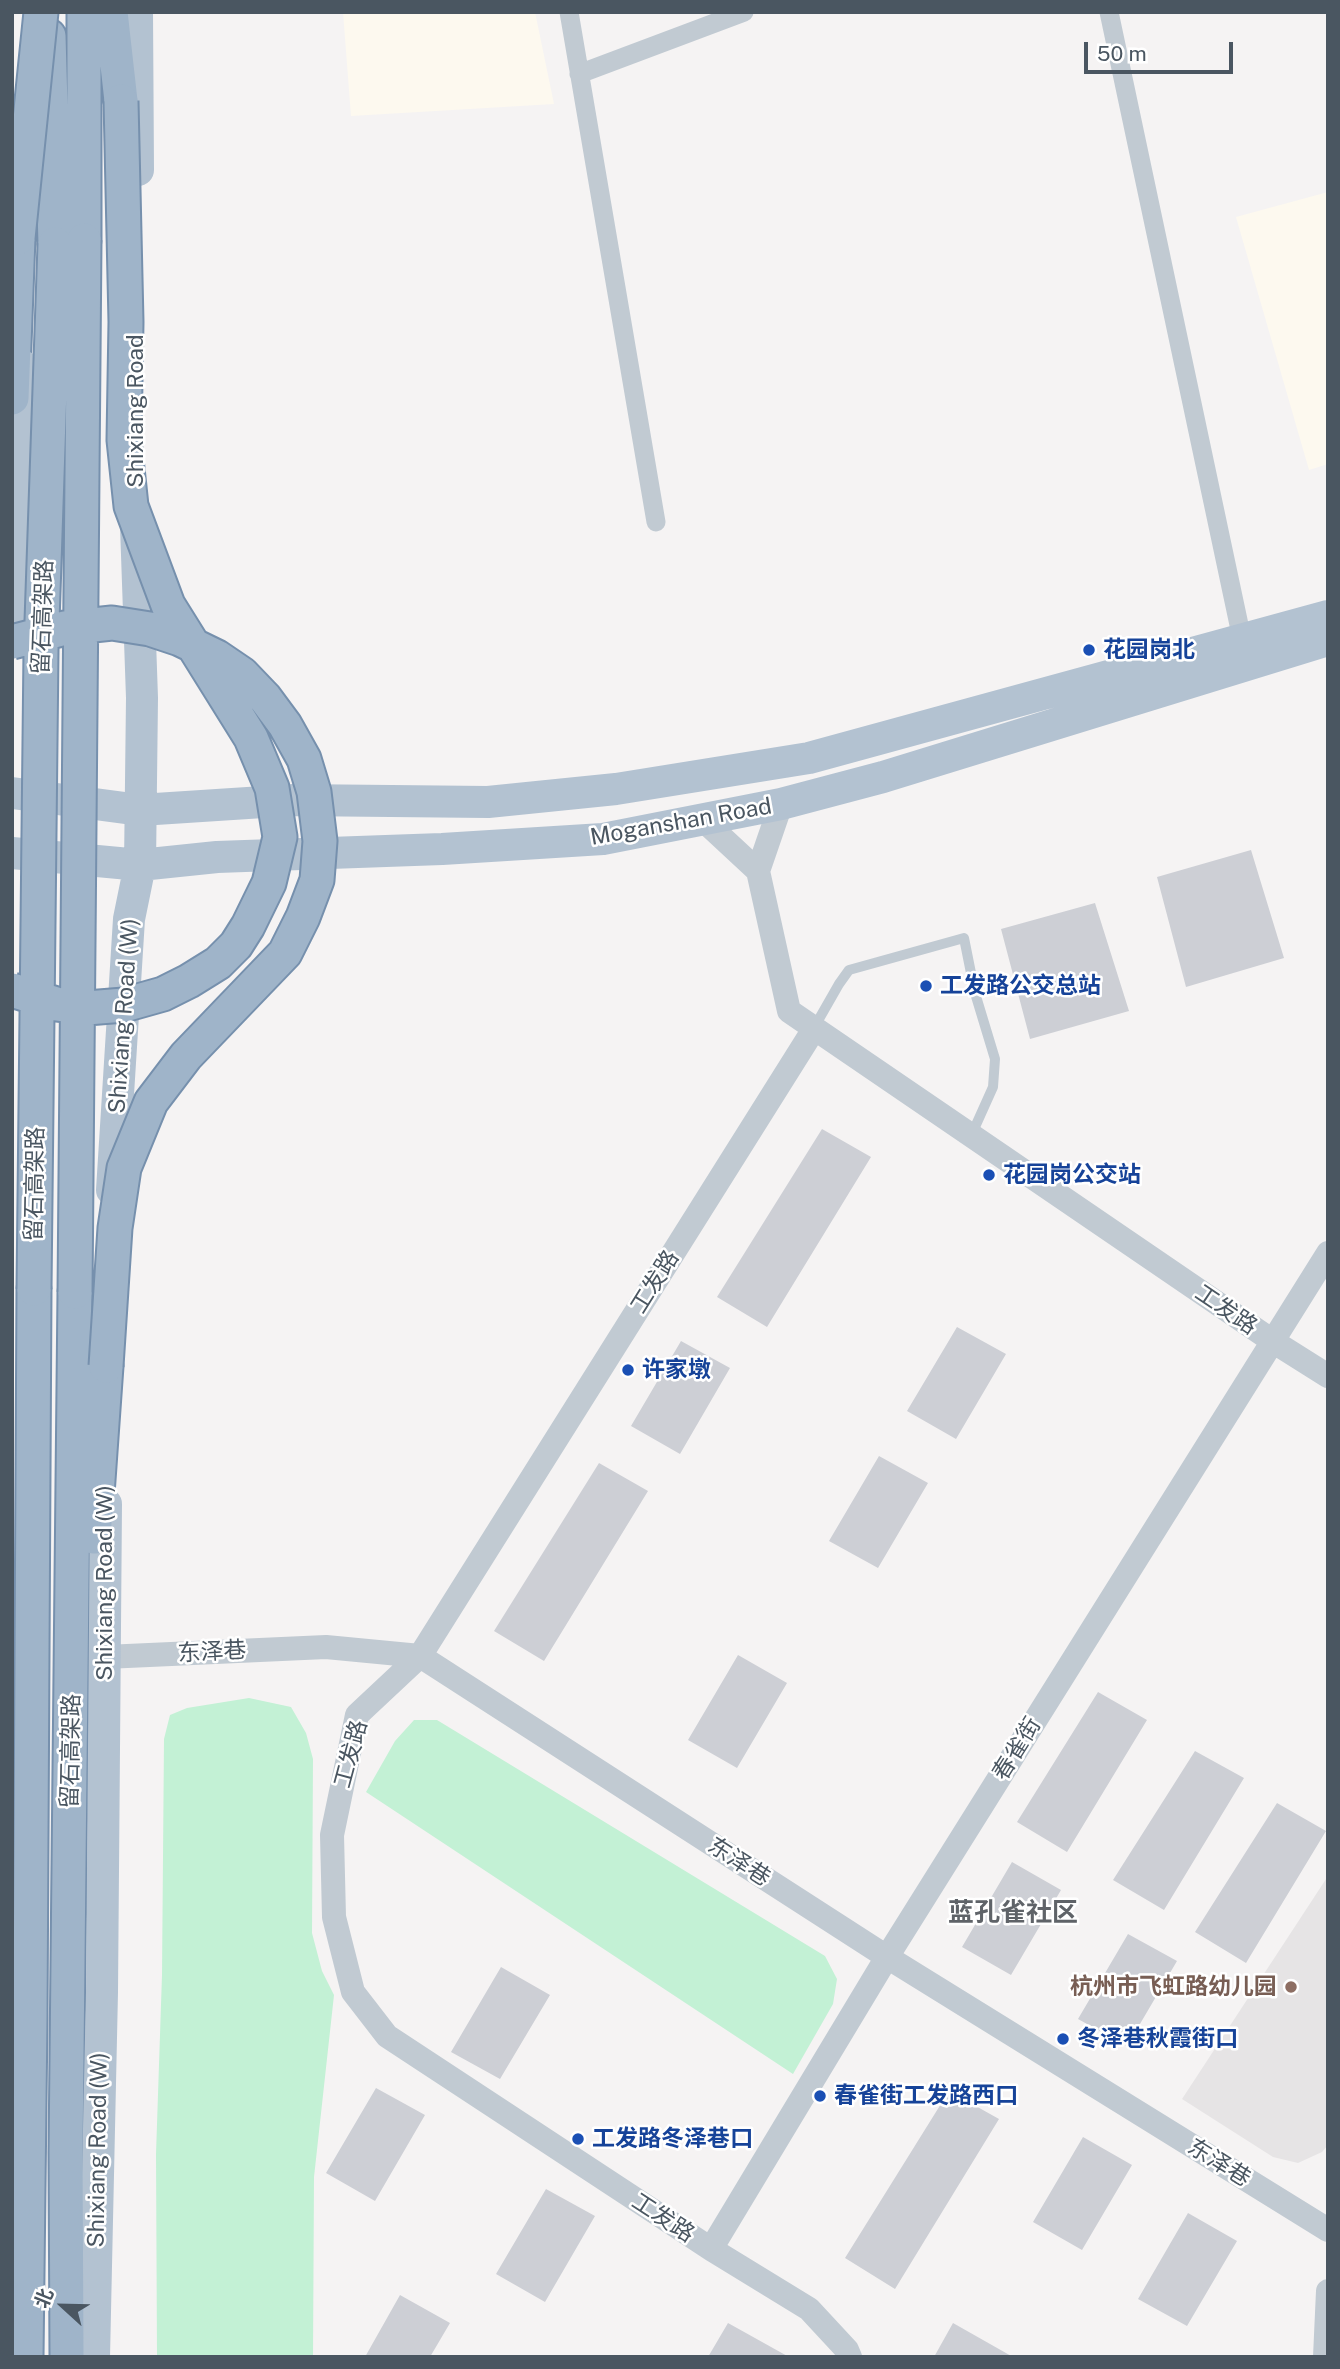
<!DOCTYPE html>
<meta charset="utf-8">
<style>
body{margin:0}
#map{position:relative;width:1340px;height:2369px;overflow:hidden;background:#f5f3f3;font-family:"Public Sans","Noto Sans SC",sans-serif}
canvas{display:block}
.frame{position:absolute;inset:0;border:14px solid #4a5661;pointer-events:none}
.north{position:absolute;left:28px;top:2271px;width:70px;height:70px;-webkit-text-stroke:5px #fff;paint-order:stroke;rotate:292deg;font-size:19px;font-weight:700;line-height:28px;text-align:center;color:#4a5661}
.north::after{content:'';display:block;margin:auto;width:24px;height:32px;background:#4a5661;clip-path:polygon(50% 0,100% 100%,50% 72%,0 100%)}
.scale{position:absolute;left:1084px;top:42px;width:149px;height:32px;box-sizing:border-box;border:4px solid #4a5661;border-top:0;padding-left:9px;font-size:21px;line-height:24px;white-space:nowrap;color:#4a5661;-webkit-text-stroke:5px #fff;paint-order:stroke}
</style>
<div id="map">
<canvas width="1340" height="2369"></canvas>
<div class="frame"></div>
<div class="north">北</div>
<div class="scale">50 m</div>
</div>
<script>
const g = document.querySelector('canvas').getContext('2d');
g.lineJoin = 'round';
function paint(path, color) {
  g.fillStyle = color;
  g.fill(path, 'evenodd');
}
function toPath(rows) {
  const path = new Path2D();
  for (const r of rows) {
    path.moveTo(r[0], r[1]);
    for (let i = 2; i < r.length; i += 2) path.lineTo(r[i], r[i + 1]);
  }
  return path;
}
function strokePath(path, color, width, dash) {
  g.strokeStyle = color;
  g.lineWidth = width;
  g.lineCap = dash ? 'butt' : 'round';
  g.setLineDash(dash || []);
  g.stroke(path);
}
function label(font, color, halo, rows, align = 'center') {
  g.font = font + ' "Public Sans","Noto Sans SC",sans-serif';
  g.lineWidth = 5;
  g.setLineDash([]);
  g.textBaseline = 'middle';
  g.strokeStyle = halo;
  g.fillStyle = color;
  for (const [text, x, y, turn = 0] of rows) {
    g.save();
    g.translate(x, y);
    g.rotate((+turn || 0) * Math.PI / 180);
    g.textAlign = isNaN(turn) ? turn : align;
    if (halo) g.strokeText(text, 0, 0);
    g.fillText(text, 0, 0);
    g.restore();
  }
}
const commercial = toPath([
 [343,12,535,12,554,104,351,116],
 [1328,192,1328,464,1309,470,1236,217]
]);
const education = toPath([
 [1328,1876,1328,2145,1322,2152,1298,2163,1273,2157,1182,2099]
]);
const green = toPath([
 [249,1698,291,1707,306,1733,313,1759,312,1933,322,1971,334,1995,314,2177,313,2357,157,2357,156,2154,162,1975,164,1739,170,1715,187,1708],
 [414,1720,437,1720,825,1956,837,1979,833,2004,793,2074,366,1792,395,1741]
]);
const building = toPath([
 [1251,850,1284,958,1186,987,1157,877],
 [1095,903,1129,1011,1030,1039,1001,929],
 [822,1129,871,1157,767,1327,717,1297],
 [957,1327,1006,1354,956,1439,907,1411],
 [681,1341,730,1368,680,1454,631,1426],
 [879,1456,928,1483,878,1568,829,1541],
 [599,1463,648,1491,544,1661,494,1631],
 [738,1655,787,1683,737,1768,688,1740],
 [1098,1692,1147,1720,1067,1852,1017,1822],
 [1195,1751,1244,1778,1164,1910,1113,1880],
 [1277,1803,1326,1831,1246,1963,1195,1932],
 [1012,1862,1061,1890,1011,1975,962,1947],
 [1128,1934,1177,1961,1127,2046,1078,2019],
 [501,1967,550,1995,500,2079,451,2052],
 [376,2088,425,2115,375,2201,326,2173],
 [949,2091,999,2119,895,2289,845,2258],
 [1083,2137,1132,2165,1082,2250,1033,2222],
 [546,2189,595,2216,545,2302,496,2274],
 [1188,2213,1237,2241,1187,2326,1138,2299],
 [400,2295,450,2323,430,2357,365,2357],
 [728,2323,789,2357,708,2357],
 [953,2323,1013,2357,934,2357]
]);
const service = toPath([
 [815,1026,839,984,849,970,964,938,975,993,995,1059,993,1087,971,1136]
]);
const minor = toPath([
 [569,12,656,522],
 [1109,12,1242,639],
 [579,74,744,12]
]);
const tertiary = toPath([
 [781,804,758,871,789,1011,1274,1342,1328,1376],
 [702,819,758,871],
 [814,1029,420,1656,357,1715,332,1835,334,1917,353,1992,387,2036,711,2249,809,2309,847,2350,850,2357],
 [105,1657,326,1647,420,1656,887,1957,1328,2230],
 [711,2249,887,1957,1328,1253],
 [1325,2357,1328,2291]
]);
const primary = toPath([
 [137,12,138,170],
 [12,613,24,367],
 [12,793,140,810,294,800,488,802,616,789,809,758,1328,616],
 [12,853,140,865,217,857,442,849,603,839,781,804,883,777,1328,640],
 [112,1190,129,919,140,865,142,698,136,526],
 [94,2357,102,1992,106,1504]
]);
const trunk = toPath([
 [111,12,121,101],
 [49,36,55,244],
 [84,240,84,12],
 [12,398,18,238],
 [94,1537,106,1366],
 [26,2357,30,2018,34,1289],
 [67,2357,66,2152,75,1292]
]);
const trunkBridge = toPath([
 [18,238,41,12],
 [12,642,65,628,112,623,150,629,180,639,217,657,242,674,265,698,285,725,304,759,314,792,320,841,317,880,303,917,285,953,186,1056,151,1102,124,1168,115,1228,106,1366],
 [12,990,56,1004,87,1008,124,1005,163,994,189,981,218,963,236,945,248,926,269,883,280,837,272,788,251,738,168,605,131,506,124,440,126,322,121,101],
 [34,1289,41,650,55,244],
 [75,1292,84,240]
]);
const markers = [
 [1089,650,7,"#1a4fb4"],
 [926,986,7,"#1a4fb4"],
 [989,1175,7,"#1a4fb4"],
 [628,1370,7,"#1a4fb4"],
 [1291,1987,7,"#8d6e63"],
 [1063,2039,7,"#1a4fb4"],
 [820,2096,7,"#1a4fb4"],
 [578,2139,7,"#1a4fb4"]
];
const streetNames = [
 ["Shixiang Road",136,411,-90],
 ["留石高架路",43,617,-88],
 ["Moganshan Road",681,822,-10],
 ["Shixiang Road (W)",124,1016,-86],
 ["留石高架路",35,1184,-89],
 ["工发路",655,1282,-58],
 ["工发路",1226,1310,34],
 ["Shixiang Road (W)",105,1583,-90],
 ["东泽巷",212,1652,-3],
 ["春雀街",1017,1749,-58],
 ["留石高架路",71,1751,-89],
 ["工发路",351,1754,-75],
 ["东泽巷",739,1862,33],
 ["Shixiang Road (W)",98,2150,-89],
 ["东泽巷",1219,2163,32],
 ["工发路",663,2218,33]
];
const transitNames = [
 ["花园岗北",1103,650],
 ["工发路公交总站",940,986],
 ["花园岗公交站",1003,1175],
 ["许家墩",642,1370],
 ["冬泽巷秋霞街口",1077,2039],
 ["春雀街工发路西口",834,2096],
 ["工发路冬泽巷口",592,2139]
];
const educationNames = [
 ["杭州市飞虹路幼儿园",1277,1987]
];
const quarterNames = [
 ["蓝孔雀社区",1013,1913]
];
paint(commercial, '#fdf9ef');
paint(education, '#e6e4e5');
paint(green, '#c3f1d5');
paint(building, '#cdcfd5');
strokePath(trunk, '#7690ad', 37);
strokePath(service, '#c1cad2', 10);
strokePath(minor, '#c1cad2', 19);
strokePath(tertiary, '#c1cad2', 24);
strokePath(primary, '#b3c2d1', 32);
strokePath(trunk, '#9fb4c9', 33);
strokePath(trunkBridge, '#7690ad', 37, []);
strokePath(trunkBridge, '#9fb4c9', 33);
for (const [x, y, r, color] of markers) {
  const dot = new Path2D();
  dot.arc(x, y, r, 0, 2 * Math.PI);
  g.fillStyle = color;
  g.fill(dot);
  strokePath(dot, '#fff', 2.5);
}
label('23px', '#4a5661', '#fff', streetNames);
label('bold 23px', '#164399', '#fff', transitNames, 'left');
label('bold 23px', '#785e54', '#fff', educationNames, 'right');
label('bold 26px', '#5f6368', '#fff', quarterNames);
</script>
